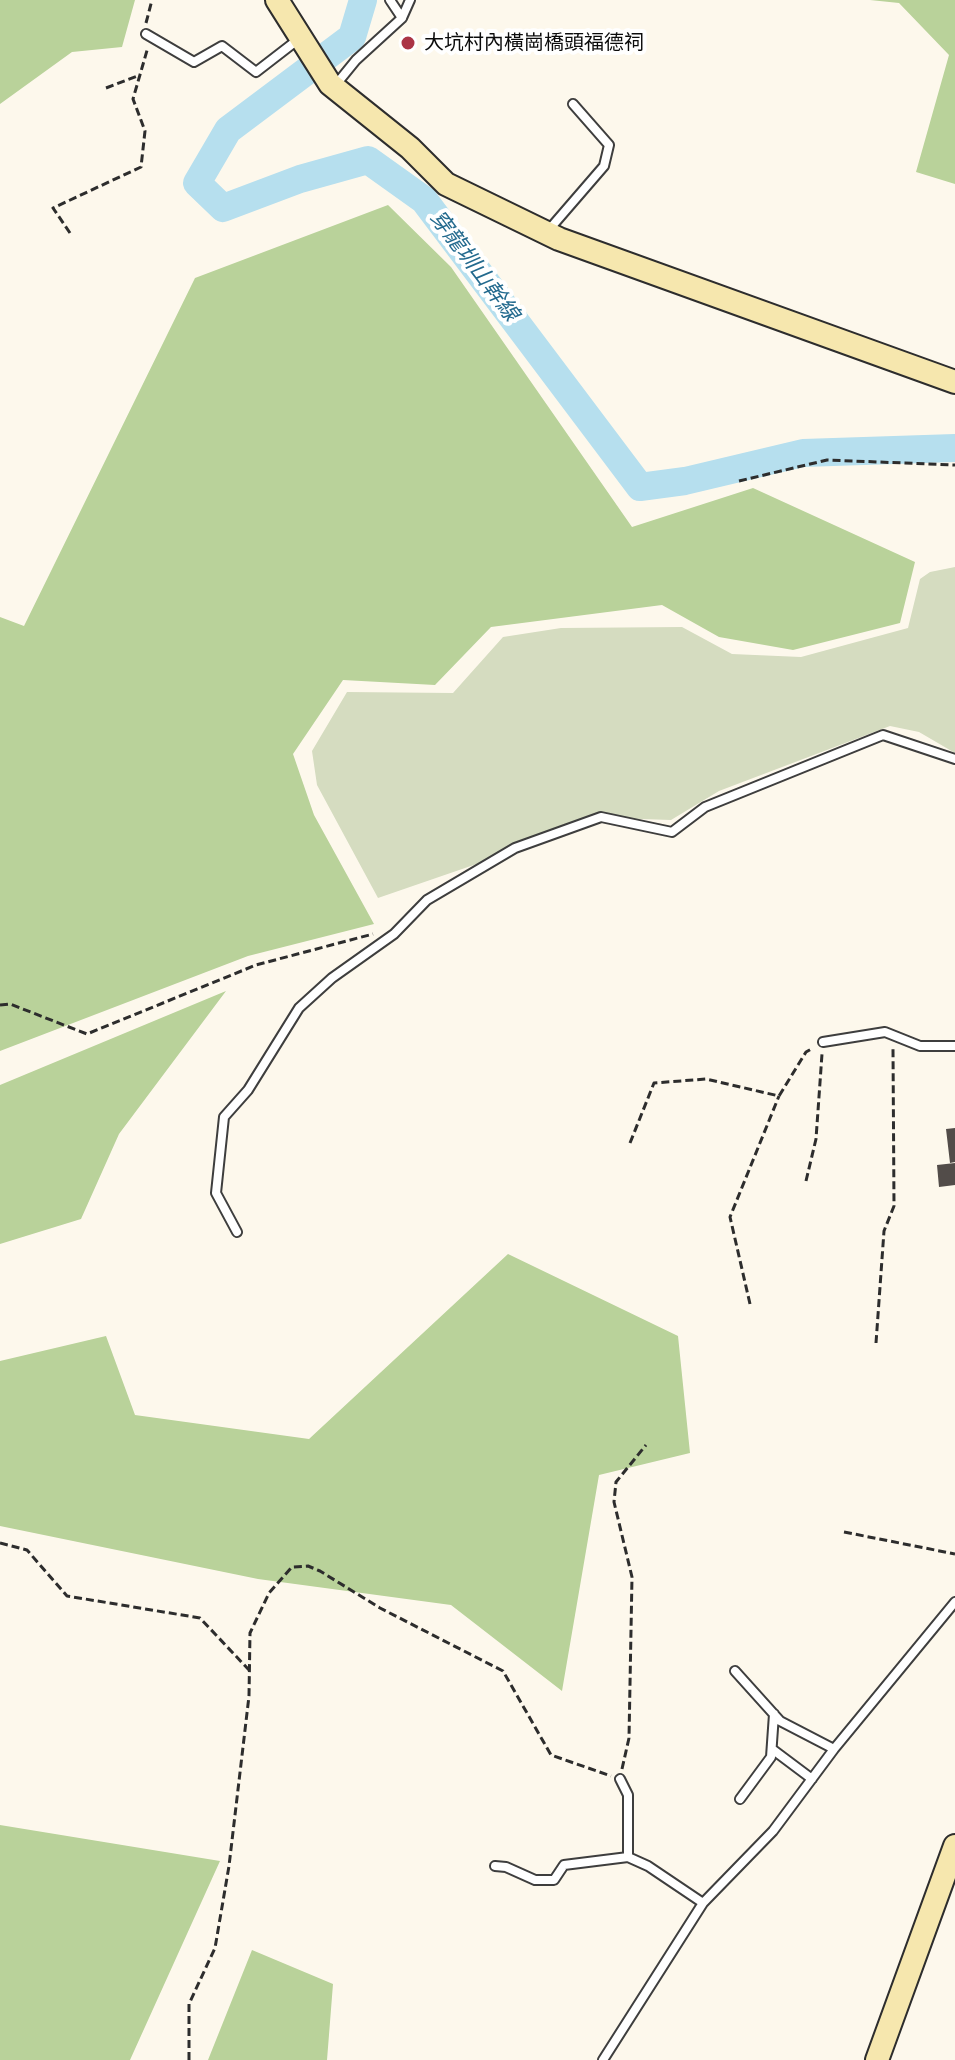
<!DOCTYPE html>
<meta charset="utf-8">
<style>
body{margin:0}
canvas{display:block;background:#fdf8ec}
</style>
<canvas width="955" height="2060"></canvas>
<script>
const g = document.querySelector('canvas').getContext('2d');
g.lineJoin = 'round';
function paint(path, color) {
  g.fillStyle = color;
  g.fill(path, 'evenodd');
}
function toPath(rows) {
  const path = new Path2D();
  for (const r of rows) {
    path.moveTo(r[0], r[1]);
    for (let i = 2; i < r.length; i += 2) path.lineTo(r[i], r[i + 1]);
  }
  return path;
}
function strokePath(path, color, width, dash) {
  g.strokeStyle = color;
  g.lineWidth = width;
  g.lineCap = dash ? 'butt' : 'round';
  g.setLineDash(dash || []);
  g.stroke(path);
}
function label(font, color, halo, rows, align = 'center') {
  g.font = font + ' Literata,"Noto Sans TC",serif';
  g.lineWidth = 8;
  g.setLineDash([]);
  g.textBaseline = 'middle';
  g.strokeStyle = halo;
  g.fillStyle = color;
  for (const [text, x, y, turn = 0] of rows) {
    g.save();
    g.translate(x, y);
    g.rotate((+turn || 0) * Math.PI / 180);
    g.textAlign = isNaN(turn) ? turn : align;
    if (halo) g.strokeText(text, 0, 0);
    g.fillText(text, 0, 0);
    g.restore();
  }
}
const forest = toPath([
 [0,0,135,0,122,47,72,52,0,104],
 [870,0,955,0,955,184,916,172,949,55,899,3],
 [388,205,451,267,632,527,753,488,915,562,900,623,793,650,719,637,662,605,491,627,435,685,343,680,293,754,314,815,374,924,248,956,0,1051,0,617,24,626,195,278],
 [226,991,119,1134,81,1219,0,1244,0,1085],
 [508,1254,678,1336,690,1453,599,1475,562,1691,451,1605,258,1579,0,1526,0,1361,106,1336,135,1415,309,1439],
 [0,1825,220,1861,130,2060,0,2060],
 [252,1950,333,1984,327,2060,208,2060]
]);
const cemetery = toPath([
 [955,567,955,753,919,732,890,726,719,791,671,820,610,818,378,898,317,785,312,751,347,692,453,693,503,637,561,628,682,627,732,654,801,657,908,628,920,579,930,572]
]);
const river = toPath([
 [363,0,352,37,228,130,197,183,223,208,300,179,368,160,424,200,640,487,685,481,803,453,955,448]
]);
const building = toPath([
 [955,1128,955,1162,950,1163,946,1129],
 [955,1163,955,1185,939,1187,937,1165]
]);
const path = toPath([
 [146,23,152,0],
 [106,88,140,75],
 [70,233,53,208,141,167,145,131,133,99,148,47],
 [739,481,827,460,955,465],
 [0,1005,10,1004,87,1034,256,965,373,934],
 [630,1143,654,1083,706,1079,779,1096,806,1052,813,1048],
 [806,1181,816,1139,822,1054],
 [750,1304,730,1217,779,1096],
 [876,1343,884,1231,894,1206,893,1049],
 [844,1532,955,1554],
 [0,1543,27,1550,67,1596,200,1618,249,1670],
 [622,1769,629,1738,632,1577,614,1502,616,1482,646,1445],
 [189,2060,189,2004,215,1948,229,1866,249,1696,250,1633,269,1593,292,1567,308,1566,320,1571,380,1608,503,1671,551,1755,611,1776]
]);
const lane = toPath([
 [402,18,410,0],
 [146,34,194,62,222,46,256,72,300,38],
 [334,87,356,60,402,18,390,0],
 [547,232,604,166,609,145,573,104],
 [823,1042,885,1032,920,1046,955,1046],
 [237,1232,216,1193,224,1117,248,1090,299,1008,332,978,394,934,427,900,515,848,601,817,672,832,705,807,883,735,955,759],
 [735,1671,780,1721,834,1749],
 [772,1749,812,1779],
 [620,1779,628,1795,628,1857,648,1866,703,1903],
 [740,1799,771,1757,774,1714],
 [495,1866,506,1867,535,1880,554,1880,564,1865,628,1857],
 [603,2060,703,1903,773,1831,834,1749,955,1602]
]);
const secondary = toPath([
 [277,0,330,84,410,148,446,184,559,239,955,382],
 [877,2060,955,1846]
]);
const markers = [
 [408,43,8,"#ab3445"]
];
const poiNames = [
 ["大坑村內橫崗橋頭福德祠",424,43]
];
const waterNames = [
 ["穿龍圳山幹線",474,266,53]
];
paint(forest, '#b9d29a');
paint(cemetery, '#d5dcc0');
strokePath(river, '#b6dfee', 28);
paint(building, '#524c49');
strokePath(lane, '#3e3e3e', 12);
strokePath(secondary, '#2d2d2d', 26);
strokePath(path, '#2d2d2d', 3, [8, 4]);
strokePath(lane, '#fff', 8);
strokePath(secondary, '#f6e7ae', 22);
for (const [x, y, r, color] of markers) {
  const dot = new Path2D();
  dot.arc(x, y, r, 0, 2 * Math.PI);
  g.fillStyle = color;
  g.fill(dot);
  strokePath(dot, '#fff', 3);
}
label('20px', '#0b0b0b', '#fff', poiNames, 'left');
label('italic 22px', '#236a8e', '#fff', waterNames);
</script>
